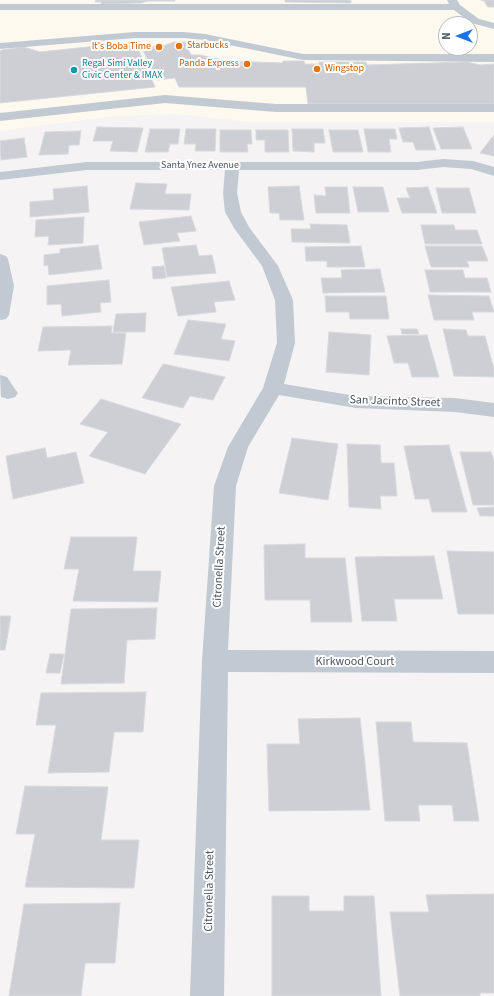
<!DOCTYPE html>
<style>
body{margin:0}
#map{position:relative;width:494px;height:996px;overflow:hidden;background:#f5f3f3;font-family:"Source Sans 3",sans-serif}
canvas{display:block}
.north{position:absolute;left:438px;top:16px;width:40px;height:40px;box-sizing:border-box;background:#fff;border:1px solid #b7bbc0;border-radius:50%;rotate:270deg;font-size:11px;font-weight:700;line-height:16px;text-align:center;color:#4a5661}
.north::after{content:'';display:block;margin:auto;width:14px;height:18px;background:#1a73e8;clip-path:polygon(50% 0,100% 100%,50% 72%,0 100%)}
</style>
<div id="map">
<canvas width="494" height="996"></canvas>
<div class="north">N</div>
</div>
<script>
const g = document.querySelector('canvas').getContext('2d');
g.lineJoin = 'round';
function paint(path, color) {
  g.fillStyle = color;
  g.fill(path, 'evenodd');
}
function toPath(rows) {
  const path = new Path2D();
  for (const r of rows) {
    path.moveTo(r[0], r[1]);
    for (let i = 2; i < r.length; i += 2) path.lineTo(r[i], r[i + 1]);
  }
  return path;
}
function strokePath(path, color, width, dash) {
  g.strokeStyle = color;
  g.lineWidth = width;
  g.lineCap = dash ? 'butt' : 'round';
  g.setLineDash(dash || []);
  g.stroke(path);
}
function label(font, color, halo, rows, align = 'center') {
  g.font = font + ' "Source Sans 3",sans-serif';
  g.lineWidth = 4;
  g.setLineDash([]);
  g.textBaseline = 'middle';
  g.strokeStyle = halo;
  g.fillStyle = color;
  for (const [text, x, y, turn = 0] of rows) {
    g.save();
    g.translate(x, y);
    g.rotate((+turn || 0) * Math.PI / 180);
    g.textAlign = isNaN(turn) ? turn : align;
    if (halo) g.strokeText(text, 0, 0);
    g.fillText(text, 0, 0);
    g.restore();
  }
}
const commercial = toPath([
 [0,0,494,0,494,122,250,122,176,114,115,116,0,131],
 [446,24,470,24,470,48,446,48]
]);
const building = toPath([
 [96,0,175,0,175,1,147,1,141,3,101,4,102,2,95,2,96,0],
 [285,0,351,0,351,3,285,2,285,0],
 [481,0,494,0,494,7,488,7,484,1,481,0],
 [135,42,155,87,0,103,0,51,2,50,24,47,40,52,135,42],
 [174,42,185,42,189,44,188,49,191,55,200,55,227,61,283,63,283,61,304,61,305,64,319,64,319,62,366,62,367,65,467,62,480,65,494,64,494,104,308,104,306,87,179,87,175,78,157,80,141,46,163,46,174,42],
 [97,127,143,128,137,152,110,151,113,141,93,141,97,127],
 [429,127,436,150,416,150,413,142,403,142,399,128,429,127],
 [463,127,472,149,441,149,433,128,463,127],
 [150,129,180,129,178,144,170,144,168,152,145,152,150,129],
 [186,129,216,129,215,151,195,151,196,144,184,144,186,129],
 [292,129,323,129,325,143,314,143,314,152,293,151,292,129],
 [364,129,395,129,397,139,389,139,391,152,368,152,364,129],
 [220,130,251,130,252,144,247,144,248,152,220,152,220,130],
 [256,130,288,130,289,152,265,152,265,140,256,140,256,130],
 [329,130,358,130,363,152,333,152,329,130],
 [81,131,79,145,69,145,68,154,39,155,45,132,81,131],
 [494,135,494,156,480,153,494,135],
 [24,138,27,157,1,160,0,141,24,138],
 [136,183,167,184,165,194,191,194,189,210,130,209,136,183],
 [87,186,89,212,30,217,30,202,54,200,53,189,87,186],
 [299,186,304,220,280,220,279,213,270,213,268,187,299,186],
 [325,187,347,187,350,213,316,213,314,195,326,196,325,187],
 [353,187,383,187,389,212,358,212,353,187],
 [428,187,437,213,402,213,397,198,410,198,406,188,428,187],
 [436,188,469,188,476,213,442,213,436,188],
 [191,216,196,231,177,233,180,241,144,245,139,222,191,216],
 [84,217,83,243,48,245,49,236,35,237,36,220,84,217],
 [310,224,347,225,350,243,292,242,291,229,311,229,310,224],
 [421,225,454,225,455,230,477,230,482,244,425,244,421,225],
 [98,245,102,269,49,275,48,265,44,266,44,255,60,253,60,249,98,245],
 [196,245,199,256,212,255,216,273,167,277,162,248,196,245],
 [361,246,365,267,327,267,327,261,306,261,305,247,361,246],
 [425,246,482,246,488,261,467,261,469,267,431,267,425,246],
 [164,266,166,278,153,279,152,267,164,266],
 [380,269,385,292,323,293,321,278,342,278,341,270,380,269],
 [425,270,463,270,465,278,487,278,491,292,430,292,425,270],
 [109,280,111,302,100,303,101,312,62,316,61,304,47,305,47,286,109,280],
 [229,281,235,300,214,302,216,312,178,316,171,287,229,281],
 [428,295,489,296,494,312,472,312,474,320,434,320,428,295],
 [325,296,386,296,389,319,350,319,349,312,326,312,325,296],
 [146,313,145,332,113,332,116,314,146,313],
 [188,320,226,324,221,339,235,341,229,361,174,354,188,320],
 [112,326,111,333,126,333,122,364,68,365,71,350,38,351,43,327,112,326],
 [401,329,417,329,419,334,402,334,401,329],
 [443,329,466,330,468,336,485,336,494,369,494,377,454,376,443,329],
 [329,332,371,335,369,375,326,372,329,332],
 [427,335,439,377,412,377,408,363,394,363,387,336,427,335],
 [163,364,225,377,213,400,190,396,183,408,142,398,163,364],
 [101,399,181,424,145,474,89,456,108,432,80,424,101,399],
 [292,438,338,444,328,500,279,493,292,438],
 [347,444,380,445,381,463,394,463,397,496,380,496,381,509,349,507,347,444],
 [449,445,467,512,432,512,429,499,415,499,404,446,449,445],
 [45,448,47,458,76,452,84,483,13,499,6,456,45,448],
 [460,452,491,452,494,461,494,505,473,505,460,452],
 [494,507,494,516,480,516,477,508,494,507],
 [71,537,137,537,133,571,161,571,158,602,73,601,79,569,64,569,71,537],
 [305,544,305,558,345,558,352,622,311,622,310,600,265,600,264,545,305,544],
 [447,551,494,552,494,614,458,614,447,551],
 [434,556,443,599,394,599,397,621,362,621,355,557,434,556],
 [157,608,155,639,127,640,124,683,61,684,71,609,157,608],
 [0,616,11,616,5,650,0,650,0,616],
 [50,654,64,654,60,673,46,673,50,654],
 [146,692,143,732,114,732,109,772,48,773,56,725,36,725,41,693,146,692],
 [360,718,370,810,269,811,267,744,300,744,298,719,360,718],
 [376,722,411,722,413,742,467,743,479,821,454,821,452,805,418,805,420,821,385,821,376,722],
 [25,786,108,787,101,840,139,840,134,888,25,887,35,834,16,834,25,786],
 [494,894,494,993,480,993,480,996,400,996,390,912,429,912,426,895,494,894],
 [272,896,309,896,309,911,344,911,344,896,374,896,381,996,272,996,272,896],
 [120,903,115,963,85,963,81,996,9,996,24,904,120,903]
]);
const minor = toPath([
 [447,0,457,0,460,5,479,19,494,23,494,29,471,23,454,10,0,10,0,4,449,4,447,0],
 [135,32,184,32,205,34,303,54,494,54,494,62,303,60,205,40,184,38,135,38,0,49,0,43,135,32],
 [165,95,276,104,494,104,494,112,276,112,165,103,0,121,0,113,165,95],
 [443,159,473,161,494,167,494,176,471,169,443,167,417,170,239,170,237,193,241,212,249,227,278,266,293,300,295,343,284,384,356,396,455,398,494,403,494,417,455,412,356,408,279,395,248,447,236,486,228,650,494,651,494,673,228,672,224,996,190,996,202,661,214,486,228,447,263,388,277,343,275,300,262,266,234,228,225,212,223,193,225,170,87,170,0,180,0,172,87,162,417,162,443,159],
 [0,254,6,256,8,259,14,286,9,315,6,319,0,320,0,254],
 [0,375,7,377,15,389,18,393,15,397,8,399,1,397,0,375]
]);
const markers = [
 [179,46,4,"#e8710a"],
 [159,47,4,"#e8710a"],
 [247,64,4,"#e8710a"],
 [317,69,4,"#e8710a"],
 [74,70,4,"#0f9aa8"]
];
const farFoodnames = [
 ["Starbucks",187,46],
 ["It's Boba Time",151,47,"right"],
 ["Panda Express",239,64,"right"],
 ["Wingstop",325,69]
];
const farCulturenames = [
 ["Regal Simi Valley",82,64],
 ["Civic Center & IMAX",82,76]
];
const farStreetnames = [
 ["Santa Ynez Avenue",200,166]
];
const streetNames = [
 ["San Jacinto Street",395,402,2],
 ["Citronella Street",220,567,-87],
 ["Kirkwood Court",355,662],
 ["Citronella Street",210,891,-89]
];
paint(commercial, '#fdf9ef');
paint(building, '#cdcfd5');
strokePath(building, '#d7d9de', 1);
paint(minor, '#c1cad2');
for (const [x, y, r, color] of markers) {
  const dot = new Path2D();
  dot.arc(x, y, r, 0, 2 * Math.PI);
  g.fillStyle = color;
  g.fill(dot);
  strokePath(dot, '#fff', 1.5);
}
label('10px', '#c56008', '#fff', farFoodnames, 'left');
label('10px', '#0d838f', '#fff', farCulturenames, 'left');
label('10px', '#4a5661', '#fff', farStreetnames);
label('12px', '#4a5661', '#fff', streetNames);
</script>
